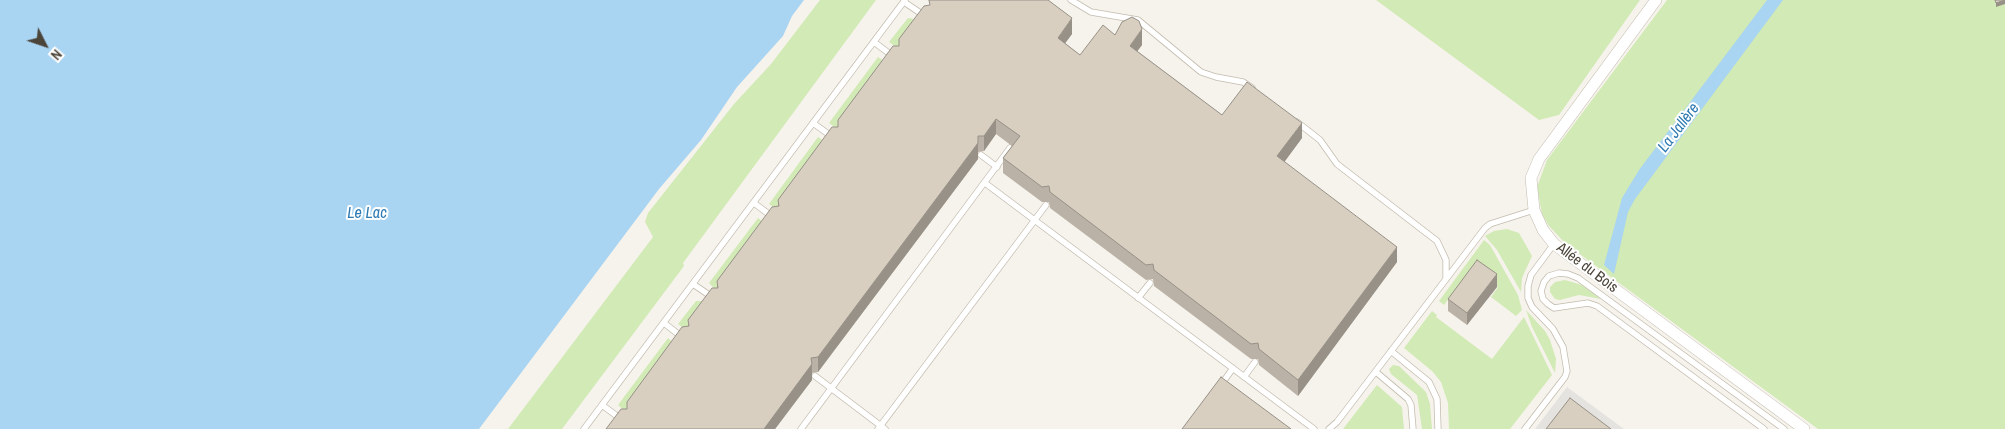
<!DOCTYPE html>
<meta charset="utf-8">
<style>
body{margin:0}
#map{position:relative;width:2005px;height:429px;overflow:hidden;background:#f6f3ec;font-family:"Archivo Narrow",sans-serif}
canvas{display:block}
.north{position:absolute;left:20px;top:20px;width:50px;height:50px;-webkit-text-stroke:4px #fff;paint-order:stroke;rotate:131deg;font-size:14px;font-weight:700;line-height:20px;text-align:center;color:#4b4439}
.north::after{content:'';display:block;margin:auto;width:18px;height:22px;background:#4b4439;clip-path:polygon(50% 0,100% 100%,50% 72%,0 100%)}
</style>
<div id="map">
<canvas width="2005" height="429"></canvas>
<div class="north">N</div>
</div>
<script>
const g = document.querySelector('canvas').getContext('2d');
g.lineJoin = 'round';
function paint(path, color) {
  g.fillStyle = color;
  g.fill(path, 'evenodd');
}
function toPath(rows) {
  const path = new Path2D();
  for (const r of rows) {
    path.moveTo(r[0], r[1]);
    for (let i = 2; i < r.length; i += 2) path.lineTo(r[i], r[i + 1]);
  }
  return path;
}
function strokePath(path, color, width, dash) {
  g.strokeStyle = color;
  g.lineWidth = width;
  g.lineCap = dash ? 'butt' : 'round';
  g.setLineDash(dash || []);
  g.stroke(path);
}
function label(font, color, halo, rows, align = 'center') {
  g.font = font + ' "Archivo Narrow",sans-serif';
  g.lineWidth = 4;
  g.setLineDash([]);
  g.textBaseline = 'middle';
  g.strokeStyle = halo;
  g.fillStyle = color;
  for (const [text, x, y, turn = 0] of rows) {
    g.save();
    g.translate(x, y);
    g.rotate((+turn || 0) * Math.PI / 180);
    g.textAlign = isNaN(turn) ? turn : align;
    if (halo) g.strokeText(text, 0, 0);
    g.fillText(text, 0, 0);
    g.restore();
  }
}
const green = toPath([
 [820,0,876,0,683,263,684,266,562,429,508,429,653,237,645,222,648,213,734,104,771,64],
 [1376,0,1640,0,1559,115,1539,120],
 [1667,0,2005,0,2005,429,1818,429,1566,244,1549,226,1542,214,1537,187,1547,160],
 [908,18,914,19,919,24,900,50,889,42],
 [878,57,888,64,839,130,829,123],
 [818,137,828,144,778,211,769,204],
 [758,218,768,226,718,292,709,283],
 [1507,229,1519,233,1532,256,1522,278,1521,292,1497,250,1485,236,1494,231],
 [1484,240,1490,245,1518,295,1522,310,1516,316,1491,297,1498,287,1472,268,1444,305,1439,301],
 [1565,280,1582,285,1601,299,1579,295,1560,300,1555,299,1550,292,1550,287,1555,282],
 [696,301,703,301,688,332,678,324],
 [1526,310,1545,331,1550,340,1556,359,1555,373,1532,327],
 [1432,311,1437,315,1436,317,1492,359,1524,317,1552,375,1510,429,1449,429,1448,403,1441,382,1432,371,1404,348],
 [668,338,677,346,627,413,618,405],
 [1393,365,1399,366,1426,392,1430,404,1432,429,1422,429,1417,395,1391,374,1389,369],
 [1377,385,1402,407,1404,429,1343,429]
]);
const parking = toPath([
 [1567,387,1624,429,1535,429]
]);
const water = toPath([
 [0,0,804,0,792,16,783,36,737,87,701,140,659,189,479,429,0,429],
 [1767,0,1783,0,1635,199,1628,212,1614,274,1604,265,1622,198,1639,170]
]);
const lane = toPath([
 [1071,0,1091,12,1138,20,1201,72,1216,77,1243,82,1252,88],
 [904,2,925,16],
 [874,42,894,57],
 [1297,122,1320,140,1337,164,1437,241,1446,260,1446,279],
 [813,123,834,138],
 [981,155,997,167],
 [985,183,1314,429],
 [754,203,774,218],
 [693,284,712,297],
 [1138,298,1150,283],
 [664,323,682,337],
 [1391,351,1429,382,1437,399,1438,429],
 [1376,372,1408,399,1411,405,1413,429],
 [815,376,885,429],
 [1244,377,1255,362],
 [1221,385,1233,368],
 [602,405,621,419],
 [584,429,905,0],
 [801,429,1010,148],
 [878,429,1046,205],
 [1329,429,1337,422,1485,228,1490,224,1534,210],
 [1525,429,1565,377,1567,371,1563,347,1553,329,1532,307,1528,298,1528,286,1531,275,1554,244],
 [1764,429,1597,306,1588,303,1554,308,1548,304,1543,299,1541,291,1544,282,1549,276,1559,273,1568,274,1578,278,1784,429]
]);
const street = toPath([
 [1656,0,1539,159,1531,178,1534,210,1543,230,1554,244,1804,429]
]);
const wall = toPath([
 [1072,34,1065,43,1080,55,1115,35,1142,45,1137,51,1222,115,1302,138,1284,162,1397,262,1298,396,1259,365,1258,359,1251,359,1154,286,1153,279,1146,280,1050,208,1049,202,1042,202,1003,173,1003,158,1012,146,996,134,984,151,978,152,978,159,818,372,812,373,812,380,775,429,606,429,627,409,627,402,688,326,688,320,717,288,717,281,778,206,778,200,838,127,838,120,899,46,899,39],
 [1497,287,1467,325,1448,311,1448,299]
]);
const shadedWall = toPath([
 [2005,0,2005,4,1996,7,1996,3],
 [1072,18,1072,34,1058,53,1058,38],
 [1142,29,1142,45,1130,61,1130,46],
 [996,119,996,134,984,151,984,136],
 [1302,123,1302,138,1277,172,1277,156],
 [978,143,978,159,818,372,818,357],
 [1397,247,1397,262,1298,396,1298,380],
 [1497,274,1497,287,1467,325,1467,313],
 [812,364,812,380,775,429,764,429]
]);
const building = toPath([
 [929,0,1048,0,1072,18,1058,38,1080,55,1103,25,1115,35,1122,22,1132,17,1139,21,1142,29,1130,46,1222,115,1247,82,1302,123,1277,156,1397,247,1298,380,1259,349,1258,343,1251,344,1154,270,1153,264,1146,265,1050,192,1049,186,1042,187,1003,158,1020,136,996,119,984,136,978,136,978,143,818,357,811,358,812,364,764,429,606,429,621,409,627,409,627,402,682,327,689,326,688,320,712,288,718,288,717,281,772,207,779,206,778,200,832,127,838,127,838,120,893,46,899,46,899,39,924,6,930,5,929,0],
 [1995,0,2005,0,1996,3,1995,0],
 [1477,260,1497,274,1467,313,1448,299,1477,260],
 [1221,377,1291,429,1182,429,1221,377],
 [1570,398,1611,429,1546,429,1570,398]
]);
const streetNames = [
 ["Allée du Bois",1587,268,37]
];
const waterNames = [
 ["La Jallère",1679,128,-53],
 ["Le Lac",367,214]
];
paint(green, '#d2eab5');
paint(parking, '#e5e3e0');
paint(water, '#a9d4f2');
strokePath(lane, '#c2bbae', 7);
strokePath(street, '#c2bbae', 12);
strokePath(lane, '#fff', 5.5);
strokePath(street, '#fff', 11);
paint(wall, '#bab2a6');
paint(shadedWall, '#979187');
paint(building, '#d8cfc1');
strokePath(building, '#979187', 1);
label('15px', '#4b4439', '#fff', streetNames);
label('italic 16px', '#2e7ab2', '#fff', waterNames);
</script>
